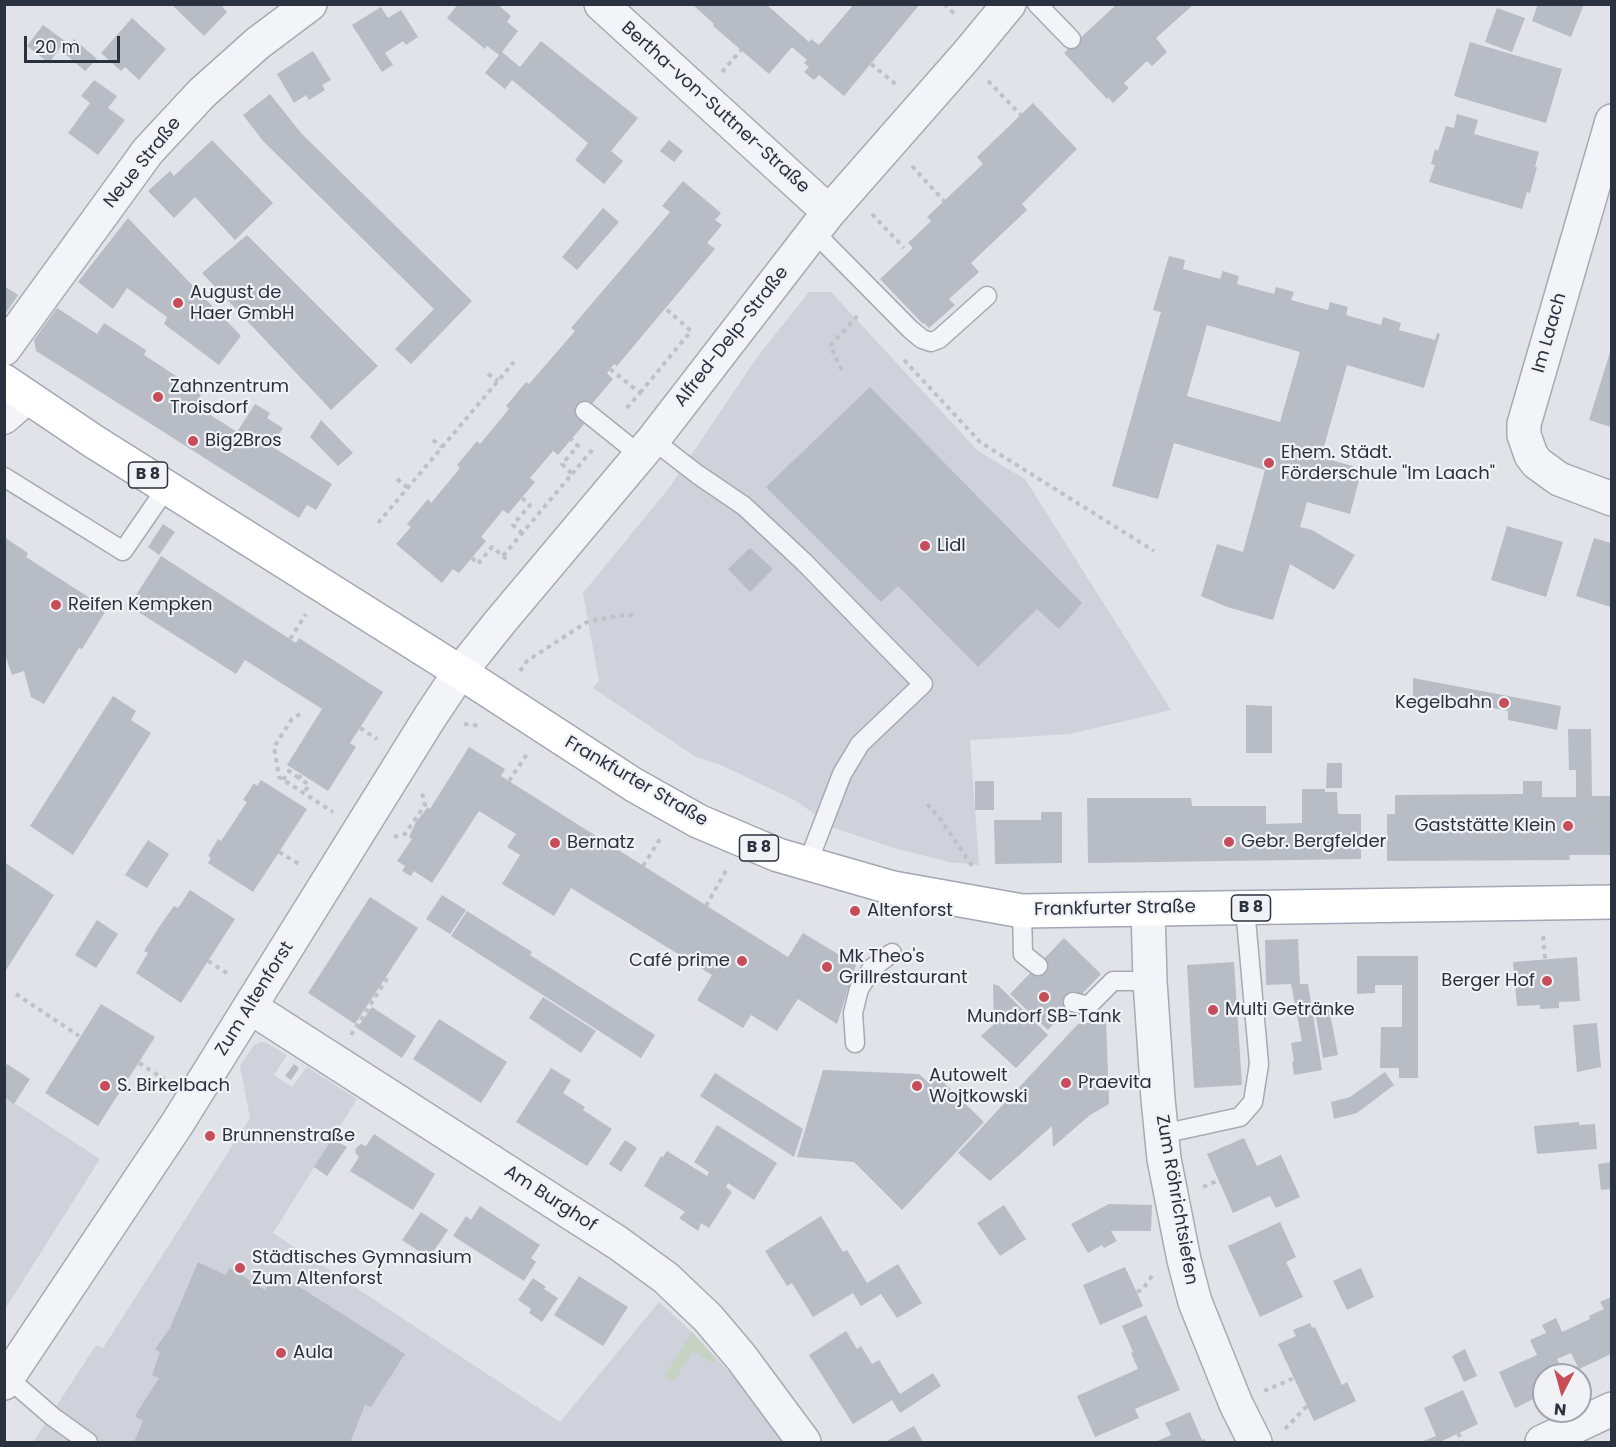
<!DOCTYPE html>
<meta charset="utf-8">
<style>
body{margin:0}
#map{position:relative;width:1616px;height:1447px;overflow:hidden;background:#e1e3e9;font-family:Poppins,sans-serif}
canvas{display:block}
.frame{position:absolute;inset:0;border:6px solid #2a313f;pointer-events:none}
.north{position:absolute;left:1532px;top:1363px;width:60px;height:60px;box-sizing:border-box;background:#f0f2f6;border:2px solid #a1a5ad;border-radius:50%;rotate:186deg;font-size:16px;font-weight:700;line-height:24px;text-align:center;color:#2a313f}
.north::after{content:'';display:block;margin:auto;width:21px;height:27px;background:#c74d59;clip-path:polygon(50% 0,100% 100%,50% 72%,0 100%)}
.scale{position:absolute;left:24px;top:36px;width:96px;height:27px;box-sizing:border-box;border:3px solid #2a313f;border-top:0;padding-left:8px;font-size:18px;line-height:21px;white-space:nowrap;color:#2a313f;-webkit-text-stroke:4px #f0f2f6;paint-order:stroke}
</style>
<div id="map">
<canvas width="1616" height="1447"></canvas>
<div class="frame"></div>
<div class="north">N</div>
<div class="scale">20 m</div>
</div>
<script>
const g = document.querySelector('canvas').getContext('2d');
g.lineJoin = 'round';
function paint(path, color) {
  g.fillStyle = color;
  g.fill(path, 'evenodd');
}
function toPath(rows) {
  const path = new Path2D();
  for (const r of rows) {
    path.moveTo(r[0], r[1]);
    for (let i = 2; i < r.length; i += 2) path.lineTo(r[i], r[i + 1]);
  }
  return path;
}
function strokePath(path, color, width, dash) {
  g.strokeStyle = color;
  g.lineWidth = width;
  g.lineCap = dash ? 'butt' : 'round';
  g.setLineDash(dash || []);
  g.stroke(path);
}
function label(font, color, halo, rows, align = 'center') {
  g.font = font + ' Poppins,sans-serif';
  g.lineWidth = 4.5;
  g.setLineDash([]);
  g.textBaseline = 'middle';
  g.strokeStyle = halo;
  g.fillStyle = color;
  for (const [text, x, y, turn = 0] of rows) {
    g.save();
    g.translate(x, y);
    g.rotate((+turn || 0) * Math.PI / 180);
    g.textAlign = isNaN(turn) ? turn : align;
    if (halo) g.strokeText(text, 0, 0);
    g.fillText(text, 0, 0);
    g.restore();
  }
}
const built = toPath([
 [809,292,831,292,978,451,1025,479,1171,710,1070,734,970,740,979,865,949,862,894,848,834,828,796,801,721,765,696,757,593,688,599,681,583,593,669,488,758,356],
 [261,1042,267,1043,287,1055,274,1075,292,1087,307,1067,357,1099,273,1233,560,1422,659,1302,692,1332,746,1390,782,1442,33,1442,96,1345,103,1348,250,1118,240,1066,254,1045],
 [5,1097,100,1159,5,1309]
]);
const green = toPath([
 [692,1332,716,1359,714,1364,693,1351,673,1382,664,1376]
]);
const building = toPath([
 [171,4,220,4,227,12,204,36],
 [458,4,497,4,511,16,507,22,518,31,502,52,520,67,541,41,638,118,611,151,623,161,604,184,575,160,588,143,512,80,505,89,485,73,499,55,487,46,485,49,447,18],
 [692,4,766,4,809,42,811,39,819,45,854,4,920,4,844,96,819,75,814,80,804,72,809,67,804,63,807,60,792,47,769,74,713,26,714,24],
 [1538,4,1584,4,1571,37,1532,21],
 [1116,5,1193,5,1156,38,1167,52,1152,66,1147,61,1124,83,1129,88,1113,103,1108,97,1107,99,1064,53],
 [381,7,388,18,401,10,418,37,406,45,403,41,385,53,393,65,382,72,352,25],
 [1497,8,1525,18,1512,52,1485,42],
 [132,18,166,49,139,80,125,67,121,71,101,53],
 [43,25,65,41,49,63,27,46],
 [74,39,97,59,85,71,63,52],
 [1470,42,1562,69,1546,123,1454,96],
 [313,51,331,80,322,85,325,90,309,100,306,95,294,103,277,74],
 [94,80,117,96,108,108,125,120,98,155,68,133,90,103,81,96],
 [270,94,301,133,472,301,411,364,395,349,434,309,263,141,243,115],
 [1033,103,1077,149,1022,204,1027,210,971,263,979,272,949,299,955,305,929,328,924,323,923,324,880,279,913,248,908,243,931,221,927,217,983,164,977,157],
 [1457,114,1478,120,1474,134,1539,152,1535,167,1537,167,1530,193,1527,192,1522,209,1429,182,1435,165,1431,164,1435,149,1438,151,1446,126,1454,128],
 [212,140,273,203,235,240,195,197,174,218,148,191,170,171,174,176],
 [669,140,683,151,674,162,660,151],
 [683,181,721,213,715,220,722,225,707,243,715,249,617,366,614,364,607,373,613,379,579,419,585,423,558,455,553,451,530,478,535,482,508,514,503,510,481,537,486,541,459,573,453,569,442,583,396,544,411,527,407,524,428,499,431,503,460,468,457,465,477,441,480,444,509,409,506,406,526,382,529,384,575,331,571,328,670,212,662,206],
 [603,208,619,222,577,270,562,257],
 [128,218,241,336,219,365,164,324,167,317,127,288,113,309,78,282],
 [247,235,378,366,331,410,202,273],
 [1169,256,1185,260,1183,269,1220,279,1223,271,1239,276,1237,284,1274,294,1276,287,1294,292,1291,300,1328,310,1330,302,1348,307,1346,315,1381,325,1383,317,1401,323,1399,330,1435,340,1437,333,1440,334,1424,388,1347,365,1321,457,1362,469,1350,514,1307,502,1300,527,1312,530,1355,555,1334,590,1290,564,1273,620,1227,607,1201,596,1217,544,1243,552,1265,470,1174,443,1158,499,1112,486,1161,312,1153,310],
 [1207,325,1300,352,1280,422,1187,396],
 [4,286,18,295,4,316],
 [57,308,97,334,104,323,146,350,144,355,202,393,195,405,237,432,255,404,270,413,267,418,283,428,271,446,332,484,316,510,307,505,299,518,36,351,34,340],
 [1611,349,1611,427,1589,420],
 [870,387,1082,603,1059,629,1037,609,978,667,898,586,881,602,766,487],
 [321,420,353,453,338,466,310,437],
 [163,524,175,532,159,555,148,547],
 [1507,526,1563,542,1546,597,1491,580],
 [4,537,28,553,26,557,107,609,82,649,79,648,44,704,31,697,24,671,12,675,4,652],
 [1594,538,1611,543,1611,607,1576,596],
 [750,548,773,569,750,592,728,569],
 [161,556,296,643,299,638,383,692,350,743,356,747,328,791,287,765,322,709,245,660,236,674,129,606],
 [1413,678,1561,706,1557,730,1508,720,1508,711,1425,695,1424,699,1413,699],
 [113,696,136,711,131,720,151,733,73,855,30,826],
 [1246,705,1272,706,1272,753,1246,753],
 [1568,729,1591,729,1592,796,1611,796,1611,855,1569,855,1570,860,1387,861,1387,814,1395,814,1395,795,1523,794,1523,781,1542,781,1542,797,1576,797,1576,770,1569,770],
 [469,747,505,769,501,776,788,957,803,933,856,965,837,1024,798,999,777,1031,751,1015,743,1028,697,1000,712,975,571,888,554,916,502,884,520,855,507,847,516,834,479,811,432,883,414,871,411,876,402,871,405,866,397,861,412,839,409,837,416,822,428,807,430,809],
 [1327,763,1342,763,1342,788,1326,788],
 [261,780,307,809,253,892,208,863,211,858,208,856,218,839,221,841,247,802,243,800,254,783,257,786],
 [975,781,994,781,994,810,975,810],
 [1302,789,1325,789,1325,792,1337,792,1338,814,1361,814,1361,859,1088,863,1087,798,1191,798,1192,806,1266,806,1266,824,1302,823],
 [1041,812,1062,812,1062,863,995,864,994,820,1041,820],
 [148,840,169,854,147,888,125,875],
 [4,862,54,895,4,973],
 [190,890,235,919,181,1003,136,973,148,953,144,951,159,927,174,906,178,908],
 [442,895,466,910,450,934,426,919],
 [370,897,418,928,355,1024,308,993],
 [467,911,532,952,530,955,655,1035,641,1058,451,936],
 [97,920,118,934,96,968,75,955],
 [1064,938,1101,974,1048,1030,1010,994],
 [1298,939,1300,984,1308,984,1322,1070,1294,1075,1292,1062,1294,1061,1291,1043,1302,1041,1291,984,1266,985,1265,940],
 [1357,956,1418,956,1418,1078,1399,1078,1399,1068,1380,1068,1381,1027,1402,1027,1402,985,1375,985,1375,993,1357,994],
 [1577,957,1580,1001,1559,1002,1559,1008,1540,1009,1540,1005,1517,1006,1513,962],
 [1234,962,1242,1085,1194,1088,1187,965],
 [993,984,999,986,1048,1035,1016,1068,981,1036,994,1024],
 [543,997,596,1031,581,1053,529,1018],
 [1328,1003,1338,1055,1323,1058,1314,1006],
 [101,1004,155,1037,98,1126,45,1093],
 [372,1007,416,1036,402,1058,357,1028],
 [439,1019,507,1062,481,1103,413,1059],
 [1106,1021,1109,1104,1090,1115,1053,1147,1052,1126,990,1181,958,1153,1078,1024],
 [1597,1023,1601,1067,1577,1072,1573,1025],
 [7,1064,30,1079,14,1104,4,1097,4,1068],
 [294,1064,299,1068,291,1080,285,1076],
 [551,1068,571,1080,563,1093,585,1107,583,1110,612,1129,587,1166,516,1122],
 [823,1070,919,1074,931,1085,938,1077,984,1122,902,1210,854,1162,797,1157],
 [1385,1072,1394,1085,1357,1113,1334,1119,1331,1102,1350,1097],
 [715,1073,803,1129,794,1157,700,1096],
 [1579,1122,1579,1125,1595,1124,1597,1149,1537,1154,1534,1126],
 [717,1125,777,1163,754,1200,728,1183,726,1187,732,1192,709,1228,701,1223,698,1231,679,1218,685,1212,644,1186,661,1156,663,1157,667,1151,707,1176,709,1172,694,1162],
 [374,1134,435,1174,413,1210,350,1171,359,1157,355,1152,356,1148,361,1144,366,1146],
 [1244,1138,1257,1166,1281,1155,1300,1197,1276,1208,1270,1196,1233,1213,1207,1154],
 [332,1139,347,1147,327,1176,314,1167],
 [625,1140,637,1148,621,1172,609,1164],
 [1611,1162,1611,1189,1601,1190,1598,1164],
 [1109,1204,1152,1205,1151,1231,1111,1231,1117,1241,1104,1248,1102,1245,1088,1253,1071,1224],
 [1004,1205,1026,1239,1000,1256,977,1223],
 [480,1206,540,1245,531,1258,536,1262,524,1281,453,1236,466,1216,471,1220],
 [421,1212,448,1230,429,1258,402,1240],
 [821,1216,843,1252,847,1250,867,1283,898,1264,922,1303,897,1318,881,1294,861,1306,853,1293,813,1317,792,1283,787,1286,765,1251],
 [1280,1222,1296,1257,1286,1262,1303,1297,1260,1317,1228,1246],
 [198,1262,225,1275,230,1268,265,1290,276,1272,405,1354,371,1407,365,1405,351,1440,353,1442,134,1442,143,1421,135,1416,159,1378,152,1375,160,1352,155,1349,170,1328],
 [1125,1267,1143,1306,1100,1325,1083,1285],
 [1361,1268,1374,1297,1347,1310,1333,1281],
 [579,1276,628,1307,603,1346,554,1315],
 [533,1278,546,1287,544,1289,558,1298,542,1322,529,1313,531,1309,518,1300],
 [1611,1297,1611,1354,1579,1369,1571,1353,1557,1359,1560,1365,1546,1371,1548,1375,1544,1375,1544,1394,1515,1408,1499,1372,1537,1355,1530,1340,1546,1333,1542,1325,1556,1318,1562,1332,1590,1319,1589,1316,1604,1309,1600,1302],
 [1146,1315,1180,1390,1135,1409,1139,1418,1095,1437,1077,1396,1138,1369,1131,1353,1133,1352,1122,1326],
 [1310,1323,1312,1328,1315,1327,1342,1385,1347,1382,1356,1401,1314,1421,1278,1344,1296,1336,1293,1330],
 [846,1331,857,1349,861,1346,872,1364,879,1360,900,1394,933,1373,941,1386,900,1413,892,1400,853,1424,809,1355],
 [1465,1349,1477,1376,1464,1382,1452,1356],
 [1463,1390,1478,1424,1440,1442,1421,1442,1436,1436,1424,1408],
 [1190,1412,1202,1440,1205,1439,1206,1442,1155,1442,1171,1435,1165,1423],
 [914,1426,923,1442,885,1442]
]);
const path = toPath([
 [944,4,957,16],
 [871,64,898,86],
 [722,72,741,50],
 [988,81,1021,115],
 [912,166,944,201],
 [872,214,904,248],
 [904,360,980,442,1154,551],
 [610,369,640,393,624,411],
 [842,370,830,346,860,313],
 [488,374,498,381],
 [640,393,691,331,665,308],
 [433,440,442,447],
 [572,474,593,449],
 [397,479,408,488],
 [522,498,530,505,513,525,522,533],
 [378,523,514,362],
 [503,556,572,474,562,464,578,446,571,439],
 [472,558,478,564,492,547,510,562],
 [290,639,306,614],
 [520,671,527,661,587,622,616,616,637,615],
 [300,714,292,719,274,747,279,777,333,812],
 [464,724,481,726],
 [360,728,377,739],
 [301,775,299,778,309,785,303,794],
 [283,780,289,771,299,778],
 [509,781,527,754],
 [927,804,941,820,974,869],
 [394,837,405,834,425,805,422,793],
 [279,852,301,865],
 [643,866,662,836],
 [706,906,728,867],
 [1543,936,1545,959],
 [208,961,230,975],
 [16,994,79,1036],
 [351,1035,388,977,387,976],
 [139,1063,167,1081],
 [1203,1187,1219,1180],
 [1137,1292,1143,1289,1154,1273],
 [1264,1391,1294,1378],
 [1285,1429,1307,1406],
 [1458,1433,1463,1442]
]);
const lane = toPath([
 [1037,4,1071,39],
 [814,232,910,329,922,339,931,342,939,339,987,296],
 [585,411,640,455],
 [653,440,697,474,744,506,804,562,923,684,860,744,842,774,807,865],
 [4,477,123,551,167,487],
 [1022,911,1023,954,1038,966],
 [1073,1002,1088,1006,1113,981,1150,981],
 [855,1043,853,1013,859,989,872,968,892,953],
 [1162,1134,1240,1117,1253,1102,1259,1064,1245,908],
 [8,1378,53,1417,88,1442]
]);
const street = toPath([
 [601,4,829,212],
 [1612,121,1524,424,1524,435,1531,455,1537,463,1559,479,1612,499],
 [4,349,148,151,202,93,258,43,310,4],
 [4,417,27,397],
 [1148,909,1150,981,1158,1099,1164,1159,1184,1260,1195,1302,1236,1404,1255,1442],
 [250,1007,618,1243,666,1278,708,1318,741,1357,804,1442],
 [4,1383,177,1124,430,717,460,672,500,622,653,440,829,212,966,56,1009,4],
 [1542,1442,1612,1409]
]);
const primary = toPath([
 [4,381,93,441,460,672,634,785,698,821,778,855,893,888,1022,911,1612,902]
]);
const markers = [
 [178,303,6,"#c74d59"],
 [158,397,6,"#c74d59"],
 [193,441,6,"#c74d59"],
 [1269,463,6,"#c74d59"],
 [925,546,6,"#c74d59"],
 [56,605,6,"#c74d59"],
 [1504,703,6,"#c74d59"],
 [1568,826,6,"#c74d59"],
 [1229,842,6,"#c74d59"],
 [555,843,6,"#c74d59"],
 [855,911,6,"#c74d59"],
 [742,961,6,"#c74d59"],
 [827,967,6,"#c74d59"],
 [1547,981,6,"#c74d59"],
 [1044,997,6,"#c74d59"],
 [1213,1010,6,"#c74d59"],
 [1066,1083,6,"#c74d59"],
 [105,1086,6,"#c74d59"],
 [917,1086,6,"#c74d59"],
 [210,1136,6,"#c74d59"],
 [240,1268,6,"#c74d59"],
 [281,1353,6,"#c74d59"]
];
const shields = [
 [148,475,39],
 [759,848,39],
 [1251,908,39]
];
const shieldNames = [
 ["B 8",148,475],
 ["B 8",759,848],
 ["B 8",1251,908]
];
const streetNames = [
 ["Bertha-von-Suttner-Straße",715,108,42],
 ["Neue Straße",143,163,-51],
 ["Im Laach",1550,333,-74],
 ["Alfred-Delp-Straße",732,337,-52],
 ["Frankfurter Straße",636,782,30],
 ["Frankfurter Straße",1115,909,-1],
 ["Zum Altenforst",255,999,-58],
 ["Am Burghof",550,1199,33],
 ["Zum Röhrichtsiefen",1176,1200,80]
];
const poiNames = [
 ["August de",190,293],
 ["Haer GmbH",190,314],
 ["Zahnzentrum",170,387],
 ["Troisdorf",170,408],
 ["Big2Bros",205,441],
 ["Ehem. Städt.",1281,453],
 ["Förderschule \"Im Laach\"",1281,474],
 ["Lidl",937,546],
 ["Reifen Kempken",68,605],
 ["Kegelbahn",1492,703,"right"],
 ["Gaststätte Klein",1556,826,"right"],
 ["Gebr. Bergfelder",1241,842],
 ["Bernatz",567,843],
 ["Altenforst",867,911],
 ["Mk Theo's",839,957],
 ["Grillrestaurant",839,978],
 ["Café prime",730,961,"right"],
 ["Berger Hof",1535,981,"right"],
 ["Multi Getränke",1225,1010],
 ["Mundorf SB-Tank",1044,1017,"center"],
 ["Autowelt",929,1076],
 ["Wojtkowski",929,1097],
 ["Praevita",1078,1083],
 ["S. Birkelbach",117,1086],
 ["Brunnenstraße",222,1136],
 ["Städtisches Gymnasium",252,1258],
 ["Zum Altenforst",252,1279],
 ["Aula",293,1353]
];
paint(built, '#cfd2da');
paint(green, '#c6d2c2');
paint(building, '#b8bcc5');
strokePath(lane, '#a6aab3', 21);
strokePath(street, '#a6aab3', 36);
strokePath(primary, '#a1a7b4', 36);
strokePath(path, '#bfc1c7', 4, [4.5, 4.5]);
strokePath(lane, '#f3f4f7', 18);
strokePath(street, '#f3f4f7', 33);
strokePath(primary, '#fff', 33);
for (const [x, y, r, color] of markers) {
  const dot = new Path2D();
  dot.arc(x, y, r, 0, 2 * Math.PI);
  g.fillStyle = color;
  g.fill(dot);
  strokePath(dot, '#f0f2f6', 2);
}
for (const [x, y, w] of shields) {
  const box = new Path2D();
  box.roundRect(x - w / 2, y - 13, w, 26, 4.5);
  g.fillStyle = '#f0f2f6';
  g.fill(box);
  strokePath(box, '#2a313f', 1.5);
}
label('bold 16px', '#2a313f', null, shieldNames);
label('18px', '#2a313f', '#f0f2f6', streetNames);
label('18px', '#2a313f', '#f0f2f6', poiNames, 'left');
</script>
